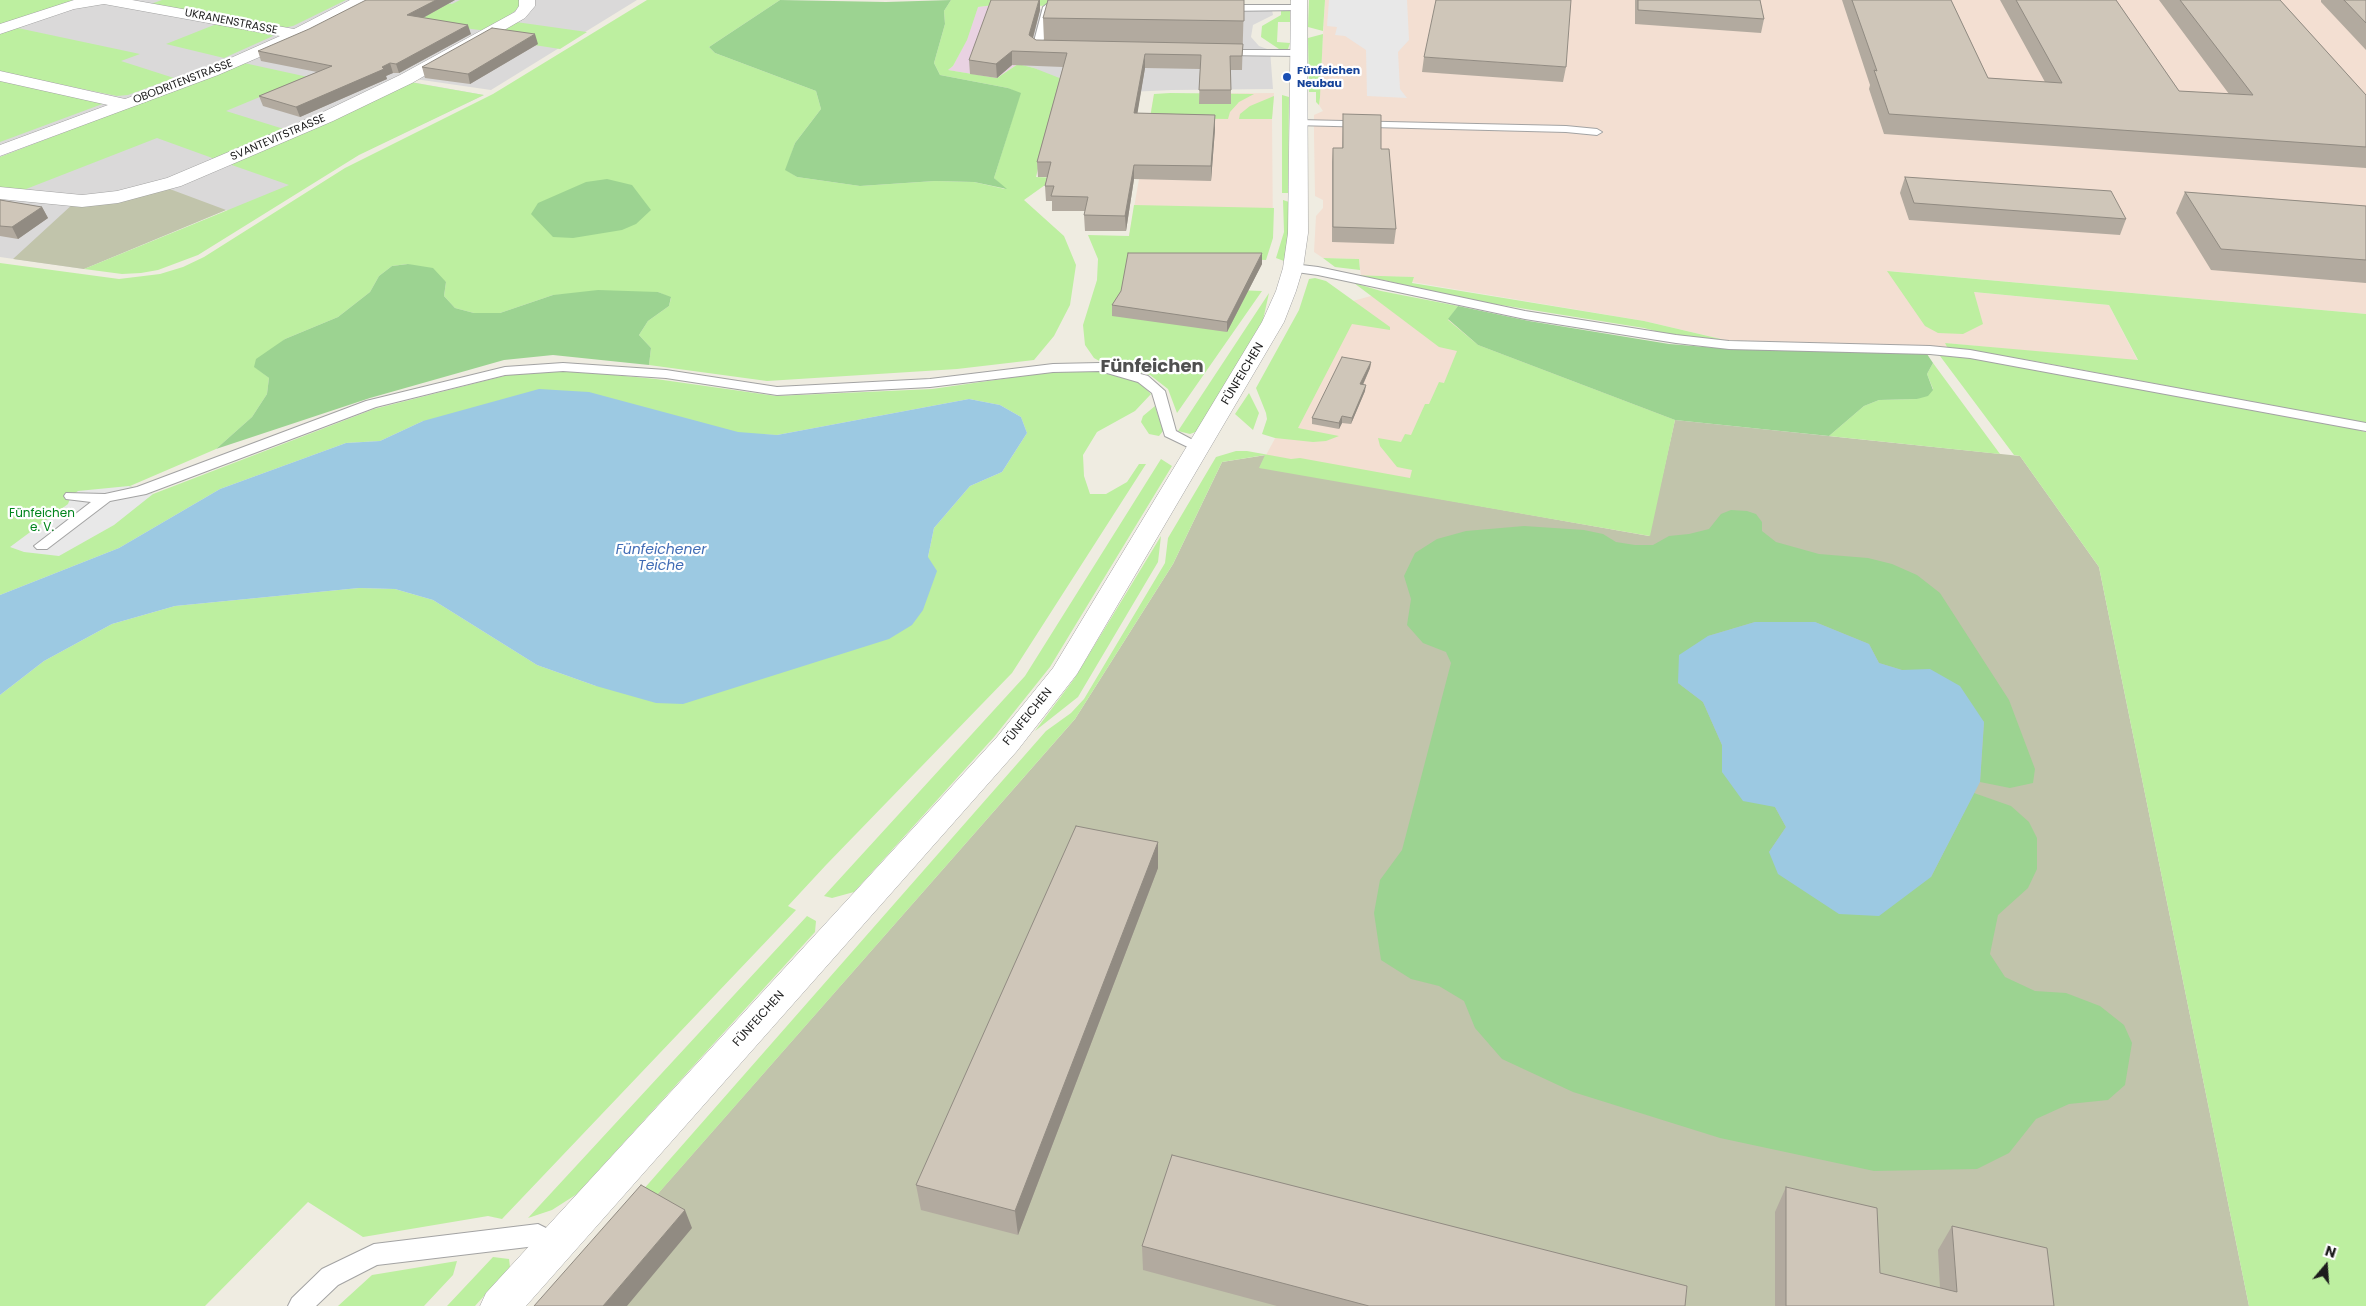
<!DOCTYPE html>
<meta charset="utf-8">
<style>
body{margin:0}
#map{position:relative;width:2366px;height:1306px;overflow:hidden;background:#efece1;font-family:Poppins,sans-serif}
canvas{display:block}
.north{position:absolute;left:2301px;top:1241px;width:50px;height:50px;-webkit-text-stroke:4px #fff;paint-order:stroke;rotate:18deg;font-size:14px;font-weight:700;line-height:20px;text-align:center;color:#1c1c1c}
.north::after{content:'';display:block;margin:auto;width:18px;height:22px;background:#1c1c1c;clip-path:polygon(50% 0,100% 100%,50% 72%,0 100%)}
</style>
<div id="map">
<canvas width="2366" height="1306"></canvas>
<div class="north">N</div>
</div>
<script>
const g = document.querySelector('canvas').getContext('2d');
g.lineJoin = 'round';
function paint(path, color) {
  g.fillStyle = color;
  g.fill(path, 'evenodd');
}
function toPath(rows) {
  const path = new Path2D();
  for (const r of rows) {
    path.moveTo(r[0], r[1]);
    for (let i = 2; i < r.length; i += 2) path.lineTo(r[i], r[i + 1]);
  }
  return path;
}
function strokePath(path, color, width, dash) {
  g.strokeStyle = color;
  g.lineWidth = width;
  g.lineCap = dash ? 'butt' : 'round';
  g.setLineDash(dash || []);
  g.stroke(path);
}
function label(font, color, halo, rows, align = 'center') {
  g.font = font + ' Poppins,sans-serif';
  g.lineWidth = 4.5;
  g.setLineDash([]);
  g.textBaseline = 'middle';
  g.strokeStyle = halo;
  g.fillStyle = color;
  for (const [text, x, y, turn = 0] of rows) {
    g.save();
    g.translate(x, y);
    g.rotate((+turn || 0) * Math.PI / 180);
    g.textAlign = isNaN(turn) ? turn : align;
    if (halo) g.strokeText(text, 0, 0);
    g.fillText(text, 0, 0);
    g.restore();
  }
}
const residential = toPath([
 [0,0,637,0,491,90,415,79,411,82,484,95,330,168,230,211,226,210,84,269,0,257],
 [1027,9,1272,10,1273,15,1253,25,1251,37,1259,46,1270,50,1273,89,1172,90,1085,94,1034,68,1012,63]
]);
const industrial = toPath([
 [994,5,1018,64,997,78,947,70,953,66,966,40,977,7]
]);
const military = toPath([
 [1325,0,2366,0,2366,314,1888,271,1973,292,2109,305,2138,361,1945,343,1947,347,1725,340,1644,321,1412,282,1414,277,1361,276,1359,259,1323,258,1314,252,1316,216,1323,208,1323,200,1315,196,1314,134,1314,115,1323,111,1319,105],
 [1274,93,1272,119,1273,238,1129,236,1154,94],
 [1371,296,1448,319,1478,345,1675,420,1650,536,1259,468,1349,302]
]);
const construction = toPath([
 [167,188,226,210,84,269,13,259,74,203],
 [1675,420,2020,456,2099,567,2249,1306,559,1306,1075,719,1173,564,1222,462,1266,455,1260,467,1649,536]
]);
const grass = toPath([
 [0,0,83,0,0,26],
 [162,0,346,0,293,26,282,28,151,4],
 [427,0,452,4,460,0,521,0,522,6,487,31,419,22],
 [647,0,780,0,709,47,715,53,816,91,821,109,795,143,786,170,797,177,860,186,935,181,974,182,1005,189,994,178,1020,94,1008,88,940,75,934,63,945,24,944,11,951,0,1075,0,1056,6,994,5,978,7,967,40,953,66,948,70,997,78,1018,64,1034,68,1062,79,1057,91,1036,177,1061,178,1045,185,1024,200,1064,236,1076,265,1070,305,1054,336,1034,360,957,369,767,381,649,365,651,348,639,335,648,321,669,306,671,298,658,292,553,295,500,313,474,313,455,308,444,296,446,282,408,264,392,266,379,276,370,292,338,317,285,339,255,367,269,378,267,394,252,417,216,449,130,486,153,494,374,409,508,375,562,370,656,379,776,396,932,389,1051,372,1103,371,1138,381,1151,394,1135,411,1097,432,1083,455,1084,476,1090,494,1106,494,1127,482,1139,464,1146,464,1012,673,826,865,788,906,796,910,502,1219,488,1216,363,1237,308,1202,205,1306,0,1306,0,695,44,661,112,624,175,606,359,588,395,589,433,600,537,665,596,686,928,557,934,528,970,486,1002,472,1027,433,1021,417,1000,405,969,399,777,435,423,421,380,441,346,443,220,489,119,548,0,595,0,263,119,279,160,274,183,267,204,257,345,168,493,94],
 [1309,0,1325,0,1323,31,1308,27],
 [1281,10,1290,11,1290,22,1278,22,1277,42,1290,43,1288,49,1282,51,1261,37,1262,26,1281,15],
 [516,22,587,32,560,49,489,38],
 [219,23,270,33,273,36,224,58,166,44],
 [13,27,140,54,121,61,174,78,128,95,117,96,0,72,0,32],
 [1323,34,1320,97,1319,105,1316,102,1316,92,1309,92,1308,38],
 [244,63,308,77,226,111,287,130,215,159,157,138,21,191,0,188,0,157],
 [0,81,105,103,0,142],
 [410,82,484,95,359,155,198,255,158,270,141,273,122,274,84,269,289,185,226,163],
 [1154,94,1170,93,1254,94,1239,102,1230,112,1228,119,1150,118],
 [1282,95,1289,97,1288,193,1282,193],
 [1274,96,1272,119,1239,119,1240,114,1250,106],
 [1283,200,1289,202,1289,232,1284,261,1276,258,1284,232],
 [1134,205,1274,208,1273,238,1266,260,1177,257,1181,288,1262,291,1177,413,1168,389,1150,375,1103,363,1094,358,1085,345,1083,325,1097,280,1098,259,1088,235,1129,236],
 [1323,258,1359,259,1360,270,1335,267],
 [1887,271,2366,314,2366,423,2034,361,1947,347,1945,343,2138,360,2109,305,1974,292,1983,324,1963,334,1938,333,1925,326],
 [1348,275,1414,277,1412,283,1644,321,1725,340,1670,335,1644,328,1476,301,1383,280],
 [1315,278,1326,281,1390,327,1390,330,1352,324,1298,428,1339,436,1326,441,1313,442,1275,438,1262,434,1267,419,1266,413,1256,388,1299,310,1309,279],
 [1354,283,1381,291,1458,306,1448,320,1478,345,1675,420,1650,536,1259,468,1265,455,1222,462,1173,564,1075,719,649,1204,541,1306,1046,731,1071,713,1084,699,1165,563,1168,538,1216,457,1236,451,1247,451,1291,459,1300,458,1410,478,1412,470,1397,467,1380,446,1378,438,1401,442,1405,434,1411,435,1425,404,1429,404,1439,382,1444,383,1457,351,1439,347],
 [1269,293,1263,320,1198,431,1190,434,1178,431],
 [1946,354,2319,421,2366,432,2366,1306,2249,1306,2099,567,2020,456,2014,455,1940,356],
 [1933,363,2000,454,1829,436,1864,406,1879,400,1917,399,1933,389,1927,374],
 [1249,393,1259,413,1253,430,1235,414],
 [1155,406,1163,431,1159,436,1149,434,1141,422,1143,416],
 [1161,459,1172,466,1050,667,994,737,854,892,832,898,824,896,1025,676],
 [1161,536,1158,562,1078,697,1035,731,1074,679],
 [807,916,816,921,815,932,577,1194,552,1210,528,1218],
 [493,1257,509,1259,510,1267,475,1306,447,1306],
 [457,1261,453,1275,424,1306,338,1306,372,1275]
]);
const forest = toPath([
 [780,0,886,2,951,0,944,11,945,24,934,63,940,75,1008,88,1021,93,994,178,1007,189,974,182,935,181,860,186,797,177,785,170,795,143,821,109,816,91,715,53,709,47],
 [607,179,632,185,651,210,636,224,622,230,573,238,553,237,531,214,538,203,586,182],
 [408,264,433,268,446,282,444,296,455,308,474,313,500,313,553,295,598,290,658,292,671,297,669,306,648,321,639,335,651,348,649,365,553,355,504,360,370,398,216,449,252,417,267,394,269,378,254,367,256,359,285,339,338,317,370,292,379,276,392,266],
 [1458,306,1529,321,1669,344,1730,349,1927,354,1933,363,1927,374,1933,390,1928,396,1917,399,1879,400,1864,406,1829,436,1675,420,1478,345,1448,319],
 [1731,510,1747,511,1756,514,1762,522,1762,531,1776,542,1819,554,1868,558,1892,564,1917,575,1940,593,2009,700,2035,769,2033,783,2010,788,1980,782,1984,722,1930,670,1902,670,1879,663,1869,644,1815,622,1755,622,1708,636,1678,683,1703,702,1722,745,1722,772,1775,807,1786,827,1769,852,1931,877,1974,793,2011,806,2029,822,2037,838,2037,869,2028,888,1998,915,1990,954,2005,977,2035,991,2066,993,2100,1006,2124,1025,2132,1043,2125,1085,2108,1100,2069,1104,2036,1119,2009,1153,1977,1169,1874,1171,1720,1138,1573,1092,1502,1059,1475,1028,1464,1001,1439,986,1411,979,1381,960,1374,913,1380,880,1402,850,1451,663,1446,652,1423,643,1407,625,1411,599,1404,576,1415,553,1437,539,1466,531,1524,526,1584,530,1603,534,1616,542,1635,545,1653,545,1669,536,1689,534,1709,529,1721,514]
]);
const parking = toPath([
 [1329,0,1407,0,1409,40,1398,52,1400,89,1407,98,1367,96,1366,50,1345,36,1335,35,1337,27,1327,26],
 [129,486,153,494,114,525,59,556,24,552,10,547,68,504,71,496,78,491]
]);
const water = toPath([
 [539,389,589,392,738,432,777,435,969,399,1000,405,1021,417,1027,433,1002,472,970,486,934,528,928,557,937,571,923,610,912,625,889,639,683,704,656,703,596,686,537,665,433,600,395,589,359,588,175,606,112,624,44,661,0,695,0,595,119,548,220,489,346,443,380,441,423,421],
 [1755,622,1815,622,1869,644,1879,663,1902,670,1930,669,1960,686,1984,722,1980,782,1931,877,1879,916,1839,914,1778,874,1769,852,1786,827,1775,807,1743,801,1722,772,1722,745,1703,702,1678,683,1679,655,1708,636]
]);
const service = toPath([
 [1047,4,1055,7,1051,10,1042,47,1053,48,1053,52,1050,53,1037,52,1032,49,1043,7,1047,4],
 [1299,5,1302,6,1302,10,1223,11,1219,8,1223,5,1299,5],
 [1219,50,1300,50,1305,53,1300,56,1222,55,1217,52,1219,50],
 [1299,120,1566,126,1597,129,1602,132,1597,135,1566,132,1295,125,1295,121,1299,120],
 [1293,264,1318,267,1525,311,1676,335,1729,341,1930,346,1970,350,2366,423,2366,431,1970,358,1930,354,1729,349,1676,343,1525,319,1318,275,1289,271,1289,265,1293,264],
 [563,363,666,370,777,387,930,379,1053,364,1100,363,1148,376,1165,391,1176,431,1206,447,1199,451,1194,450,1165,436,1152,393,1138,382,1100,371,1053,372,930,387,777,395,666,378,563,371,505,375,376,407,146,494,110,501,47,549,37,549,34,546,91,502,66,499,64,496,66,493,105,494,137,487,366,401,505,367,563,363],
 [538,1224,564,1237,567,1245,564,1253,556,1256,536,1246,377,1265,338,1285,316,1306,288,1306,292,1298,322,1269,374,1244,538,1224]
]);
const minor = toPath([
 [74,0,132,0,294,29,350,0,370,0,367,3,278,49,218,75,0,156,0,145,108,105,0,81,0,71,125,99,206,69,280,36,104,4,74,9,0,34,0,24,74,0],
 [519,0,535,0,535,6,525,18,412,83,333,121,181,186,118,203,82,207,0,199,0,187,82,195,117,191,167,178,321,113,400,75,515,12,519,6,519,0],
 [1291,0,1307,0,1308,233,1303,268,1296,291,1284,322,1077,674,1017,751,526,1306,480,1306,486,1293,997,737,1053,668,1262,322,1276,291,1283,268,1288,233,1291,0]
]);
const wall = toPath([
 [455,0,423,18,471,34,399,73,393,73,386,76,387,79,300,117,263,106,259,96,317,72,261,61,258,51],
 [1244,0,1242,70,1231,70,1231,104,1199,104,1200,69,1145,68,1137,113,1215,115,1215,129,1211,181,1134,179,1126,231,1085,231,1084,215,1085,211,1052,211,1052,201,1046,201,1045,186,1047,177,1038,177,1037,162,1063,67,1012,65,997,78,970,74,969,60,1040,10,1033,38,1036,40,1044,41,1043,18],
 [1635,0,1760,0,1764,19,1761,33,1635,24],
 [1842,0,1951,0,1988,78,2045,82,2000,0,2116,0,2179,91,2229,94,2159,0,2280,0,2366,95,2366,168,1884,134,1869,89,1870,85],
 [2321,0,2366,0,2366,50,2321,2],
 [538,44,470,84,425,78,422,67],
 [1424,57,1566,67,1563,82,1422,72],
 [1343,114,1381,149,1396,229,1394,244,1332,242,1332,162,1333,148,1342,148],
 [1905,177,2126,219,2120,235,1909,220,1900,193],
 [2185,192,2366,206,2366,283,2211,270,2176,213],
 [0,200,42,207,48,218,18,239,0,236],
 [1262,253,1262,264,1227,332,1112,316,1112,305,1121,291],
 [1371,362,1370,368,1363,385,1365,391,1351,424,1342,423,1339,429,1312,424,1312,418],
 [1158,842,1158,868,1018,1235,921,1210,916,1185],
 [1786,1187,1880,1273,1940,1288,1938,1250,1952,1226,2054,1306,1775,1306,1775,1212],
 [1142,1246,1685,1306,1277,1306,1143,1270]
]);
const shadedWall = toPath([
 [436,0,455,0,410,25,407,15],
 [1039,0,1040,0,1040,10,1030,49,1029,35],
 [468,25,471,34,399,73,396,64],
 [535,34,538,44,470,84,468,74],
 [1012,51,1012,65,997,78,996,64],
 [1145,54,1145,68,1135,128,1134,113],
 [390,63,393,73,386,76,387,79,300,117,296,107],
 [1215,115,1215,129,1211,181,1211,166],
 [1134,165,1134,179,1126,231,1125,216],
 [42,207,48,218,18,239,12,227],
 [1262,253,1262,264,1227,332,1227,322],
 [1371,362,1370,368,1360,391,1360,384],
 [1366,385,1365,391,1351,424,1352,418],
 [1342,416,1342,423,1339,429,1339,423],
 [1158,842,1158,868,1018,1235,1015,1211],
 [685,1210,692,1228,627,1306,603,1306]
]);
const building = toPath([
 [366,0,436,0,407,15,468,25,396,64,390,63,382,67,384,69,296,107,259,96,332,66,258,51,309,29,366,0],
 [991,0,1039,0,1029,35,1036,40,1243,44,1242,56,1230,56,1231,90,1199,90,1201,55,1145,54,1134,113,1215,115,1211,166,1134,165,1125,216,1084,215,1088,197,1051,196,1054,186,1045,186,1051,162,1037,162,1067,53,1012,51,996,64,969,60,991,0],
 [1048,0,1244,0,1244,21,1043,18,1048,0],
 [1436,0,1571,0,1566,67,1424,57,1436,0],
 [1638,0,1760,0,1764,19,1638,10,1638,0],
 [1852,0,1951,0,1988,78,2062,83,2016,0,2116,0,2179,91,2253,95,2180,0,2280,0,2366,95,2366,147,1889,114,1874,70,1877,71,1852,0],
 [2344,0,2366,0,2366,23,2344,0],
 [492,28,535,34,468,74,422,67,492,28],
 [1343,114,1381,115,1381,149,1389,149,1396,229,1333,227,1333,148,1343,148,1343,114],
 [1905,177,2111,191,2126,219,1914,203,1905,177],
 [2185,192,2366,206,2366,260,2221,249,2185,192],
 [0,200,42,207,12,227,0,226,0,200],
 [1128,253,1262,253,1227,322,1112,305,1121,291,1128,253],
 [1342,357,1371,362,1360,384,1366,385,1352,418,1342,416,1339,423,1312,418,1342,357],
 [1076,826,1158,842,1015,1211,916,1185,1076,826],
 [1172,1155,1687,1286,1685,1306,1369,1306,1142,1246,1172,1155],
 [641,1185,685,1210,603,1306,534,1306,641,1185],
 [1786,1187,1877,1208,1880,1273,1957,1292,1952,1226,2047,1248,2054,1306,1786,1306,1786,1187]
]);
const markers = [
 [1287,77,5,"#1a4fb4"]
];
const farStreetnames = [
 ["UKRANENSTRASSE",231,22,11],
 ["OBODRITENSTRASSE",183,82,-21],
 ["SVANTEVITSTRASSE",278,138,-23]
];
const farTransitnames = [
 ["Fünfeichen",1297,71],
 ["Neubau",1297,84]
];
const streetNames = [
 ["FÜNFEICHEN",1243,374,-59],
 ["FÜNFEICHEN",1028,717,-51],
 ["FÜNFEICHEN",759,1019,-48]
];
const parkNames = [
 ["Fünfeichen",42,514],
 ["e. V.",42,528]
];
const waterNames = [
 ["Fünfeichener",661,550],
 ["Teiche",661,566]
];
const districtNames = [
 ["Fünfeichen",1152,367]
];
paint(residential, '#dad9d9');
paint(industrial, '#e9d2e2');
paint(military, '#f3dfd2');
paint(construction, '#c1c4ab');
paint(grass, '#bdefa0');
paint(forest, '#9cd391');
paint(parking, '#e8e8e8');
paint(water, '#9cc9e2');
strokePath(service, '#a3a3a3', 2);
strokePath(minor, '#a3a3a3', 1);
paint(service, '#fff');
paint(minor, '#fff');
paint(wall, '#b2aa9f');
paint(shadedWall, '#918b82');
paint(building, '#cfc6b9');
strokePath(building, '#918b82', 1);
for (const [x, y, r, color] of markers) {
  const dot = new Path2D();
  dot.arc(x, y, r, 0, 2 * Math.PI);
  g.fillStyle = color;
  g.fill(dot);
  strokePath(dot, '#fff', 2);
}
label('11px', '#1c1c1c', '#fff', farStreetnames);
label('bold 11px', '#164399', '#fff', farTransitnames, 'left');
label('12px', '#1c1c1c', '#fff', streetNames);
label('12px', '#00841c', '#fff', parkNames);
label('italic 14px', '#406cb5', '#fff', waterNames);
label('bold 18px', '#4f4f4f', '#fff', districtNames);
</script>
